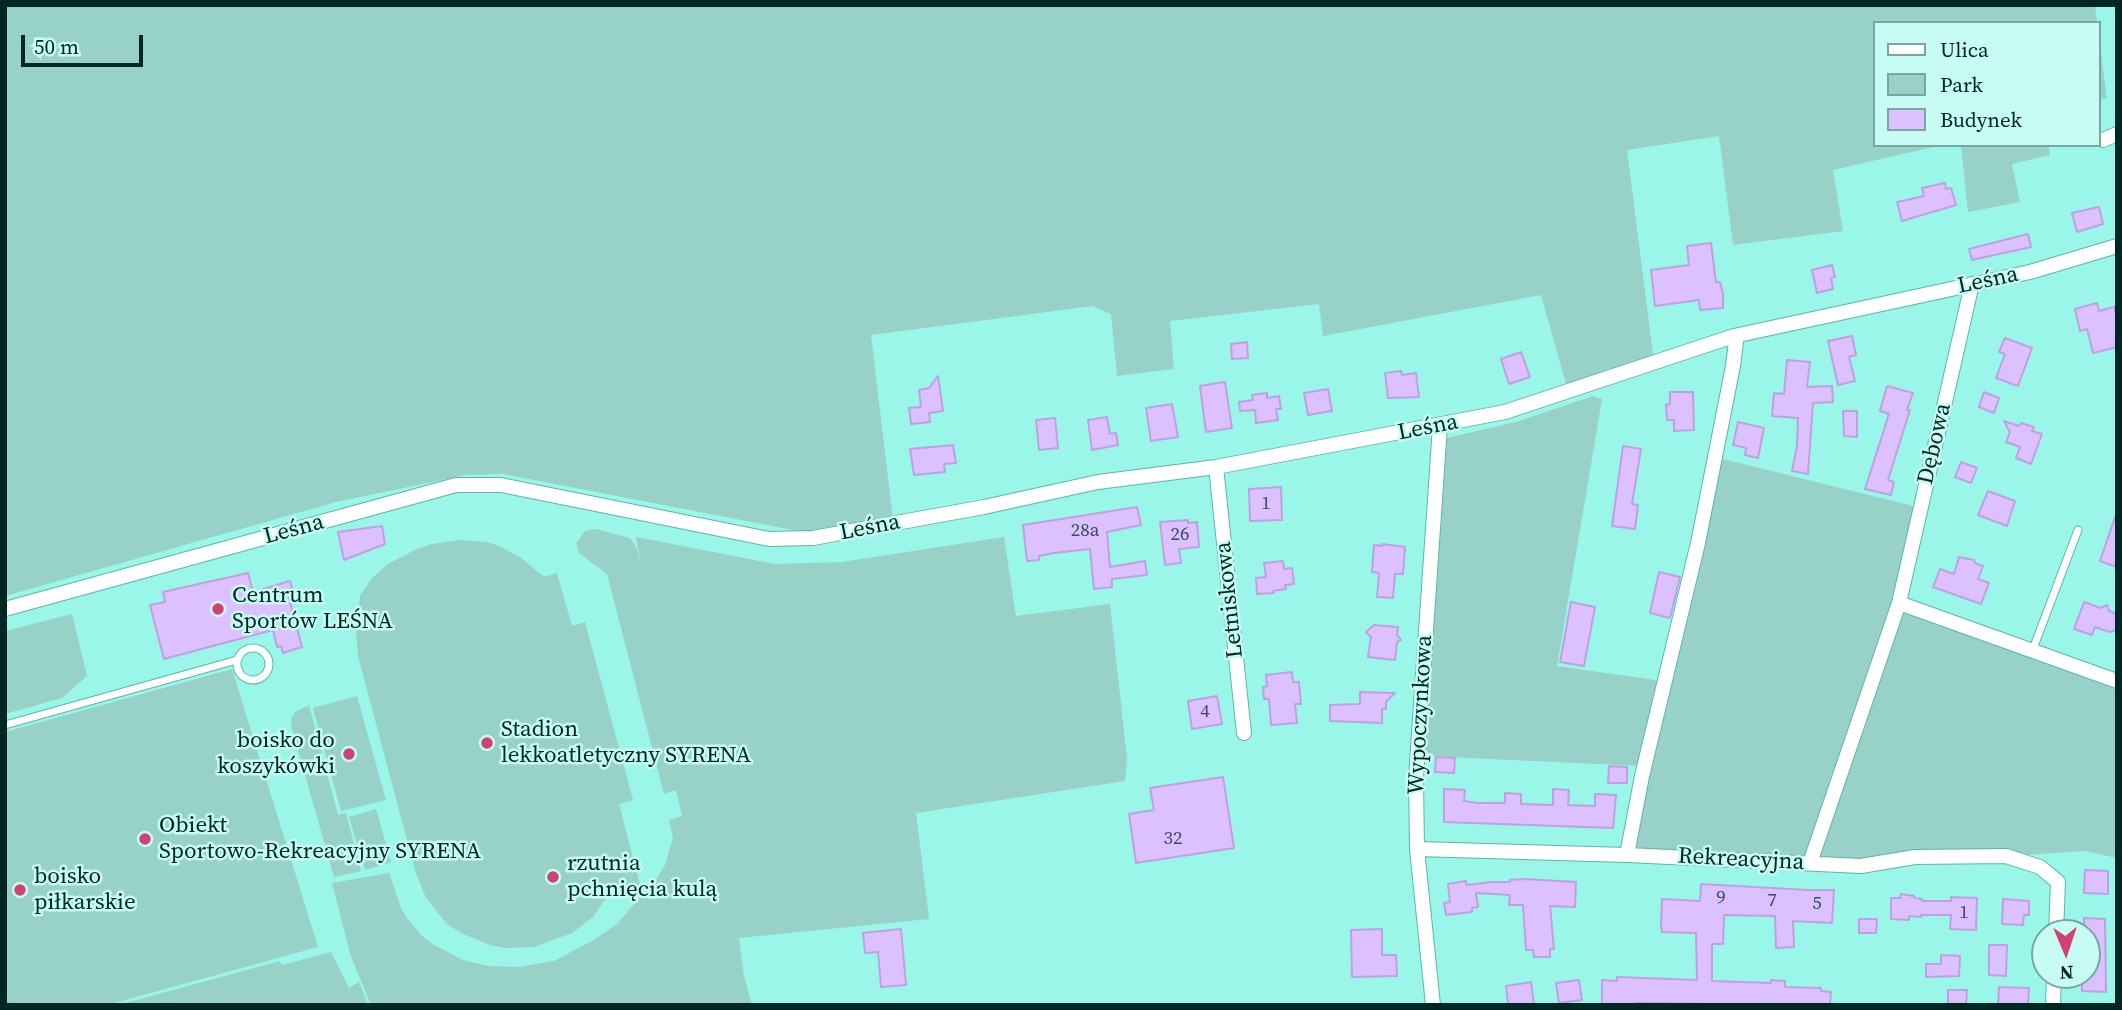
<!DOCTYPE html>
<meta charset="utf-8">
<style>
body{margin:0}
#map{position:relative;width:2122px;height:1010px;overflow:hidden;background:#99f6e9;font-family:"Source Serif 4",serif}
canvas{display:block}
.frame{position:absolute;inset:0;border:7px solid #002723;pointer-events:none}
.legend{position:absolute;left:1873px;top:21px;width:228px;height:126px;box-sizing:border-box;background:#c7fcf4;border:2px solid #77a7a0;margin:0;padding:9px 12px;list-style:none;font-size:21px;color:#002723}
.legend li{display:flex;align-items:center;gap:14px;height:35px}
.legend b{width:35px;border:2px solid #77a7a0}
.north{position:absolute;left:2031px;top:919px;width:70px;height:70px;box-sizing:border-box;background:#c7fcf4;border:2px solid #77a7a0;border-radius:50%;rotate:178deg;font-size:19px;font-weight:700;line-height:28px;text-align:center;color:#002723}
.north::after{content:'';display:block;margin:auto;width:24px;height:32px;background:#d04371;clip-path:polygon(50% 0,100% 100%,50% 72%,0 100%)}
.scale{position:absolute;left:21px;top:35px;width:122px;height:32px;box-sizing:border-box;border:4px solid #002723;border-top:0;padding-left:9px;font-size:21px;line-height:24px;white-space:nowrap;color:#002723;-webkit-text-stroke:5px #c7fcf4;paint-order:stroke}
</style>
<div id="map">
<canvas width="2122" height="1010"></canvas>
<div class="frame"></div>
<ul class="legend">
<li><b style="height:9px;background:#fff"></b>Ulica</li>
<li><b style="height:19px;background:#97d1c8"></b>Park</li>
<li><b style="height:19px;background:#dcc0ff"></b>Budynek</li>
</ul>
<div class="north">N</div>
<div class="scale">50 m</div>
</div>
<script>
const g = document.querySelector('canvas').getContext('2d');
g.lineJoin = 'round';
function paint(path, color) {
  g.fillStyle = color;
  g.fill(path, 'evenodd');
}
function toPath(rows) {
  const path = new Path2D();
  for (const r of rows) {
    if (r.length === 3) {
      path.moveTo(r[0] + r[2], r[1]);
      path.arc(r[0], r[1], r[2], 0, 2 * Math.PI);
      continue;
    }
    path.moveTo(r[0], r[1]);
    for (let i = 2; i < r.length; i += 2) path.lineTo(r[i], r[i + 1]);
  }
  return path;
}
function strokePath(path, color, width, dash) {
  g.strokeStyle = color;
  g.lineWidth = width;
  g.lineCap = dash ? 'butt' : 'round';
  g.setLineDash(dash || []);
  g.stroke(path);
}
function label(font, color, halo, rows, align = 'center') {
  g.font = font + ' "Source Serif 4",serif';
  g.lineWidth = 5;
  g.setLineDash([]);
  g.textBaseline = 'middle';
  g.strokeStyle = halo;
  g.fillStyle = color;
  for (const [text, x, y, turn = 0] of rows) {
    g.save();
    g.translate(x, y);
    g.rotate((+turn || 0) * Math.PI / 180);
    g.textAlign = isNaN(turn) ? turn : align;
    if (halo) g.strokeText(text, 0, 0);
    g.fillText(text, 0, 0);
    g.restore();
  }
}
const green = toPath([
 [5,5,2095,5,2097,23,1875,23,1875,145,1942,145,1833,170,1843,231,1733,245,1719,136,1627,150,1654,362,1568,391,1541,295,1323,336,1319,304,1170,321,1174,369,1117,376,1111,314,1093,306,871,335,893,520,814,534,503,474,466,475,336,502,5,596],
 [2099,39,2107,98,2099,100],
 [1961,145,2048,145,2050,155,2012,164,2020,202,1968,212],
 [1593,396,1602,399,1557,666,1662,681,1641,766,1425,756,1447,438,1516,422],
 [1715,457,1921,508,1899,603,2117,681,2117,858,2085,851,1861,866,1627,855],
 [596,529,630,538,637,549,641,565,636,537,775,564,842,562,1004,537,1016,616,1110,604,1127,759,1125,781,916,813,929,919,739,938,744,976,752,1005,371,1005,351,957,332,883,389,873,401,908,407,918,422,936,434,945,463,960,488,966,519,967,554,961,592,941,616,925,657,878,665,865,673,838,669,820,682,816,676,790,664,794,607,574,579,553,576,543,585,531],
 [460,540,487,542,499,546,521,558,544,577,557,573,572,626,585,622,633,800,619,804,640,885,608,895,593,917,572,933,534,947,505,948,490,945,461,933,447,924,426,898,415,870,358,656,356,630,360,596,372,578,388,564,419,548,432,544],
 [72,614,87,676,62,698,5,714,5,631],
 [232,669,318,947,107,1005,5,1005,5,732],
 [357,696,386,800,341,811,313,708],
 [309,705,338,815,346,813,361,871,334,877,292,729,291,719,295,712],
 [376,809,391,862,365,870,349,817],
 [331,952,349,988,359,982,368,1005,118,1005,280,961,282,965]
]);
const building = toPath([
 [1945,183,1946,189,1951,188,1956,205,1902,221,1897,202,1924,196,1922,188,1945,183],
 [2099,207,2103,224,2077,232,2072,213,2099,207],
 [2028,234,2031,247,1972,260,1969,249,2028,234],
 [1711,243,1716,282,1720,282,1723,294,1723,308,1700,310,1699,300,1655,306,1651,270,1689,265,1687,246,1711,243],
 [1832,265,1835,277,1831,278,1833,289,1817,293,1812,270,1832,265],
 [2097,303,2099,311,2114,307,2117,317,2117,347,2093,353,2087,329,2080,331,2075,309,2097,303],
 [1852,336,1856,355,1849,357,1855,381,1838,385,1828,341,1852,336],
 [2005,338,2032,348,2018,386,1996,378,2005,354,1999,352,2005,338],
 [1247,342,1248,358,1232,359,1231,344,1247,342],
 [1521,352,1530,377,1509,384,1501,359,1521,352],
 [1787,360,1810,362,1807,387,1832,386,1833,402,1813,403,1808,474,1792,471,1797,446,1798,418,1772,416,1774,393,1784,394,1787,360],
 [1401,371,1402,375,1416,373,1419,397,1388,398,1385,373,1401,371],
 [938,376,943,411,929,413,930,422,911,424,909,408,921,407,919,390,929,388,938,376],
 [1225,382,1232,428,1206,432,1200,386,1225,382],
 [1887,386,1913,393,1907,410,1910,410,1888,480,1894,482,1891,495,1865,489,1889,414,1880,411,1887,386],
 [1328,389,1332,411,1308,415,1304,393,1328,389],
 [1670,392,1693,392,1694,430,1674,431,1674,420,1667,420,1666,405,1670,404,1670,392],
 [1984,392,1999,398,1994,413,1979,407,1984,392],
 [1267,393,1267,398,1279,396,1281,409,1276,409,1278,420,1256,423,1255,410,1240,411,1239,402,1253,400,1252,395,1267,393],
 [1172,404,1178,437,1151,441,1146,408,1172,404],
 [1843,411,1857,411,1857,437,1844,436,1843,411],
 [1107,417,1110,434,1116,433,1118,445,1092,450,1088,420,1107,417],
 [1055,418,1058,448,1039,450,1036,420,1055,418],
 [2004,421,2019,426,2021,423,2034,427,2032,431,2042,434,2031,464,2016,458,2020,447,2006,442,2010,432,2004,421],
 [1738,422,1764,428,1758,458,1745,455,1746,448,1733,445,1738,422],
 [953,445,956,463,944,464,945,472,914,475,910,449,953,445],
 [1623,446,1641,449,1632,504,1638,505,1635,529,1612,526,1623,446],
 [1961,462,1977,468,1971,483,1955,477,1961,462],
 [1281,487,1282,520,1250,521,1249,489,1281,487],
 [1988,491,2015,501,2007,526,1978,515,1988,491],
 [1137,507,1141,525,1107,532,1110,567,1145,561,1147,575,1112,579,1112,587,1094,589,1090,549,1054,553,1039,556,1039,560,1027,561,1023,525,1137,507],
 [2115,517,2117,517,2117,567,2100,561,2115,517],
 [1188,520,1188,523,1197,522,1199,547,1179,549,1181,563,1165,565,1160,522,1188,520],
 [382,526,385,544,344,560,338,532,382,526],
 [1382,544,1405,547,1403,574,1395,574,1393,598,1377,597,1379,573,1372,572,1374,545,1382,546,1382,544],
 [1959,557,1974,560,1975,563,1983,566,1978,579,1989,583,1981,604,1933,587,1940,569,1954,574,1959,557],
 [1283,561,1284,569,1292,568,1294,584,1285,585,1286,589,1273,591,1274,593,1257,594,1256,578,1266,577,1264,563,1283,561],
 [1659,572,1680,577,1670,618,1650,613,1659,572],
 [248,573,253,592,290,581,294,596,289,598,302,647,283,653,281,646,277,647,273,630,164,659,150,605,165,602,163,592,248,573],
 [1571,602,1595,607,1584,666,1560,662,1571,602],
 [2084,602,2101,608,2107,605,2109,611,2117,614,2117,629,2110,632,2095,627,2092,635,2074,629,2084,602],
 [1374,625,1398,627,1397,635,1401,640,1397,642,1395,660,1368,657,1371,637,1366,632,1374,625],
 [1292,672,1293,682,1299,682,1301,704,1295,704,1297,723,1271,725,1269,699,1264,699,1263,687,1267,686,1266,675,1292,672],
 [1360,692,1395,693,1386,702,1386,709,1382,709,1382,723,1330,721,1330,705,1360,704,1360,692],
 [1217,696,1222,724,1192,729,1188,701,1217,696],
 [1436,757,1455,758,1454,773,1435,772,1436,757],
 [1609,766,1627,767,1627,783,1608,783,1609,766],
 [1223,777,1234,848,1136,863,1129,814,1154,810,1150,788,1223,777],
 [1444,789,1465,790,1464,801,1478,803,1505,803,1505,793,1521,794,1521,804,1553,805,1553,789,1569,790,1568,805,1595,806,1595,794,1616,795,1613,828,1444,822,1444,789],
 [2085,870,2108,871,2108,894,2084,893,2085,870],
 [1524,879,1576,882,1575,907,1550,906,1554,949,1550,949,1550,957,1534,957,1533,950,1526,950,1523,905,1509,905,1510,895,1476,893,1478,907,1472,908,1472,912,1446,915,1444,903,1450,902,1448,884,1466,881,1466,885,1492,882,1510,882,1510,880,1524,879],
 [1701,884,1807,890,1834,890,1832,923,1793,921,1794,947,1776,948,1775,916,1724,915,1723,944,1712,944,1712,981,1771,983,1771,980,1785,981,1785,987,1821,988,1821,991,1831,992,1830,1005,1635,1003,1635,1005,1602,1005,1602,980,1617,981,1617,977,1697,980,1696,933,1662,932,1661,925,1662,899,1700,901,1701,884],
 [1901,894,1914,896,1914,898,1922,899,1922,901,1951,901,1951,897,1977,898,1976,930,1950,929,1951,915,1921,915,1921,917,1909,916,1909,920,1891,919,1891,898,1900,898,1901,894],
 [2003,899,2029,901,2029,915,2024,915,2023,925,2002,924,2003,899],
 [2084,918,2105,919,2106,992,2082,991,2082,975,2087,975,2087,933,2084,933,2084,918],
 [1859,919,1877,919,1876,933,1859,933,1859,919],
 [901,929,906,985,881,987,878,952,865,953,863,933,901,929],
 [1382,929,1382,955,1396,955,1397,976,1352,977,1351,930,1382,929],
 [1989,945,2007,945,2006,976,1989,975,1989,945],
 [1941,955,1960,956,1959,976,1926,977,1926,964,1941,964,1941,955],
 [1579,980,1582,1000,1559,1003,1556,983,1579,980],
 [1531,982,1534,1005,1508,1005,1506,986,1531,982],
 [1999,987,2029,988,2028,1005,1998,1005,1999,987],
 [1948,990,1967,990,1966,1005,1948,1005,1948,990]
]);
const service = toPath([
 [253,664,16],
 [2033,649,2078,530],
 [5,725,237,660]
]);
const minor = toPath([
 [2103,140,2117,134],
 [1972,284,1899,603,2117,681],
 [1216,467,1244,733],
 [5,609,456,485,501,485,769,539,813,538,984,507,1098,482,1216,467,1505,412,1734,336,2030,272,2117,246],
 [1417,849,1627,855,1861,866,1915,857,2006,856,2040,867,2058,882,2056,933],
 [1627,855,1642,776,1698,543,1733,366,1736,342,1734,336],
 [1810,863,1899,603],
 [1433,1005,1417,849,1416,777,1440,426],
 [2053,1005,2054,975]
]);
const markers = [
 [218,609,7,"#d04371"],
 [487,743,7,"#d04371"],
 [349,754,7,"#d04371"],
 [145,839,7,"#d04371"],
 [553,877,7,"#d04371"],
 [20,890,7,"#d04371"]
];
const numberNames = [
 ["1",1266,504],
 ["28a",1085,531],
 ["26",1180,535],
 ["4",1205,712],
 ["32",1173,839],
 ["9",1721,898],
 ["7",1772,901],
 ["5",1817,904],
 ["1",1964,913]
];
const streetNames = [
 ["Leśna",1988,281,-12],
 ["Leśna",1428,428,-11],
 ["Dębowa",1935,444,-77],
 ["Leśna",870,528,-11],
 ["Leśna",294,530,-15],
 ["Letniskowa",1230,600,-96],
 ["Wypoczynkowa",1421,715,-87],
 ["Rekreacyjna",1741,860,3]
];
const poiNames = [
 ["Centrum",232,596],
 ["Sportów LEŚNA",232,622],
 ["Stadion",501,730],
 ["lekkoatletyczny SYRENA",501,756],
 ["boisko do",335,741,"right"],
 ["koszykówki",335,767,"right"],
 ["Obiekt",159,826],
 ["Sportowo-Rekreacyjny SYRENA",159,852],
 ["rzutnia",567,864],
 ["pchnięcia kulą",567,890],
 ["boisko",34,877],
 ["piłkarskie",34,903]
];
paint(green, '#97d1c8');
paint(building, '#dcc0ff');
strokePath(building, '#bda2df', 2);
strokePath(service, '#59b7ab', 9);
strokePath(minor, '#59b7ab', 16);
strokePath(service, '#fff', 7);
strokePath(minor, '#fff', 14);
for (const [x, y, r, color] of markers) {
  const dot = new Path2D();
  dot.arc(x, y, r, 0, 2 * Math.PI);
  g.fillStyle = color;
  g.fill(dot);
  strokePath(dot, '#c7fcf4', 2.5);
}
label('19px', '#374d5a', null, numberNames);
label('23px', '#002723', '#c7fcf4', streetNames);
label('23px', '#002723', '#c7fcf4', poiNames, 'left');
</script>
